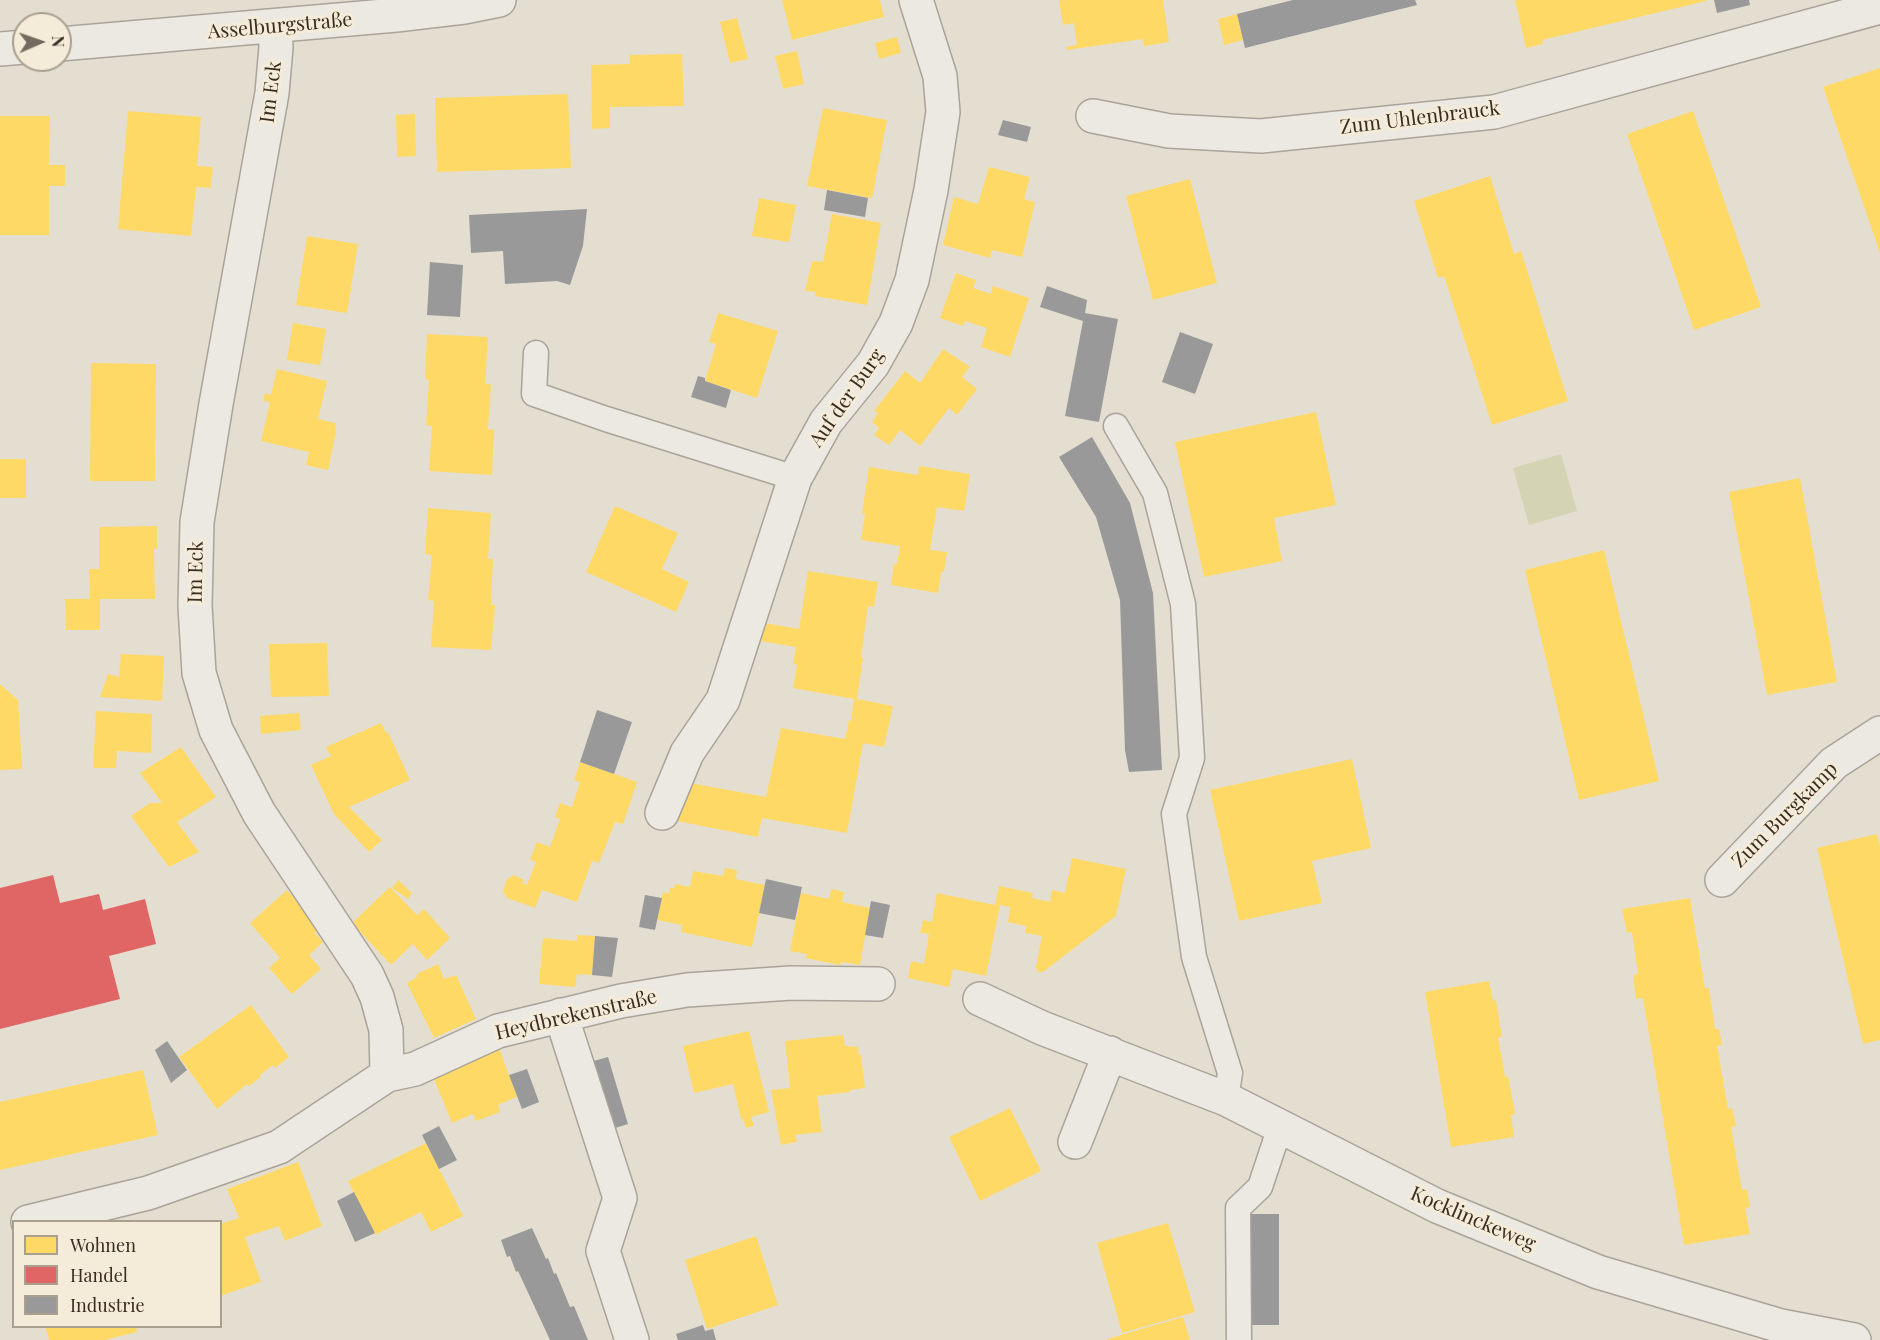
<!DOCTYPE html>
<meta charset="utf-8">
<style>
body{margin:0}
#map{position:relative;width:1880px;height:1340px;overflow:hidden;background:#e4ded1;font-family:"Playfair Display",serif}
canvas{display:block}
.legend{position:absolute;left:12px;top:1220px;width:210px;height:108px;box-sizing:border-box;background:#f4ebd8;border:2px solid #a99f8f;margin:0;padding:8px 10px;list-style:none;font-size:18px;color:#392c21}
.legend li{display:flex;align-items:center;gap:12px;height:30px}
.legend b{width:30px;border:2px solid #a99f8f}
.north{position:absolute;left:12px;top:12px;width:60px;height:60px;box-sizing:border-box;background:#f4ebd8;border:2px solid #a99f8f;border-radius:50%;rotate:88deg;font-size:16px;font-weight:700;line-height:24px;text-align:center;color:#392c21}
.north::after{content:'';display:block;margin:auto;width:21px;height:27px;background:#756a5f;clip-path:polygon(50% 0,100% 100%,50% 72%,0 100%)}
</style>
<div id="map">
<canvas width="1880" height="1340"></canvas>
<ul class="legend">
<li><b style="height:16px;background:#ffd966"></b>Wohnen</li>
<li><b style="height:16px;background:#e06666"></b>Handel</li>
<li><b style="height:16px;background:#999"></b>Industrie</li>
</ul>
<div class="north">N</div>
</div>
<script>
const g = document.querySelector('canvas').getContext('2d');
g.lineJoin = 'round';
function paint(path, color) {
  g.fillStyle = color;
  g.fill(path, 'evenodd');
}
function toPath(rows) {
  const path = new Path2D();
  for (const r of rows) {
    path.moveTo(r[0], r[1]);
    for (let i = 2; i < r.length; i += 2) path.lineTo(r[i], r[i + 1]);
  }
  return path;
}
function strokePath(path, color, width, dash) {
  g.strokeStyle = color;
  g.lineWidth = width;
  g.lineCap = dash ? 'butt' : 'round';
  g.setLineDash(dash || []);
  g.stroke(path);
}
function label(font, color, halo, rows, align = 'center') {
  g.font = font + ' "Playfair Display",serif';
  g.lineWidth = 6;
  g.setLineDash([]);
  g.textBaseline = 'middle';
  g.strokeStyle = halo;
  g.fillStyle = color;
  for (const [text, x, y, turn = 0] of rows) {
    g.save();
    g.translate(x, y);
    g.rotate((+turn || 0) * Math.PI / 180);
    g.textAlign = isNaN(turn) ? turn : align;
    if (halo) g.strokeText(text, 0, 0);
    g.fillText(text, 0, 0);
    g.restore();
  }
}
const green = toPath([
 [1561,454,1577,511,1529,525,1513,468]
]);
const homes = toPath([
 [782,0,880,0,884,17,792,40],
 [1059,0,1163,0,1169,42,1144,46,1143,39,1067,50,1066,47,1077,45,1074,23,1063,25],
 [1515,0,1705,0,1706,1,1542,40,1543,44,1526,48],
 [1237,14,1243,40,1224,45,1218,19],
 [737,18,748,59,730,63,720,22],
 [897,37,901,53,879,59,875,43],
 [797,51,804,84,783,89,775,56],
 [682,54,684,106,610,107,610,128,592,129,591,65,630,64,630,55],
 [1880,68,1880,253,1823,87],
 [568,94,571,168,437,172,435,98],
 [823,108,887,120,872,198,807,186],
 [128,111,201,117,197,166,213,167,211,188,196,187,191,236,118,229],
 [1693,111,1761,307,1694,330,1627,134],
 [415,114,416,156,397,157,396,115],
 [0,116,50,116,49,165,65,165,65,186,49,186,49,235,0,235],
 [989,167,1030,177,1024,199,1035,202,1022,257,992,250,990,258,943,245,954,197,978,204],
 [1490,176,1514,254,1521,251,1568,401,1492,425,1444,276,1438,278,1414,201],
 [1190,179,1217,283,1153,300,1126,196],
 [759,198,796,205,789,242,752,236],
 [832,214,881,223,867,305,815,296,816,292,805,291,812,261,823,262],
 [307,236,358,244,347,313,296,305],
 [956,273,976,280,973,288,991,294,993,286,1029,298,1010,357,981,347,987,328,965,321,963,326,940,318],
 [718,313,778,331,757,398,705,381,716,344,709,342],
 [293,323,326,329,320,365,287,360],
 [427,334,488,337,485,384,491,384,488,429,494,430,492,475,429,471,432,426,426,425,429,380,425,379],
 [943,349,970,367,962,377,977,389,957,415,949,408,920,446,900,430,889,445,874,435,879,428,872,422,878,413,874,411,905,371,920,383],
 [91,363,156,364,155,481,90,481],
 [277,369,327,381,318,419,335,423,336,432,328,470,306,465,309,452,261,441,270,402,263,401,265,393,271,395],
 [1316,412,1336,505,1274,518,1282,561,1204,577,1175,442],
 [0,459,26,459,26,498,0,498],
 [919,466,970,474,964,511,937,507,930,550,947,552,944,572,941,572,938,593,891,585,894,564,897,564,900,546,861,540,865,514,862,513,869,467,918,475],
 [1800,478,1837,682,1767,695,1729,492],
 [615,506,678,533,662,569,689,582,676,612,586,572],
 [428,508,491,513,488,559,493,559,491,605,495,605,491,650,431,647,434,601,428,600,432,555,425,554],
 [157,526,157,549,154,549,155,599,100,599,100,630,66,630,65,599,90,599,89,569,99,569,99,527],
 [1604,550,1659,781,1579,800,1525,570],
 [808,571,878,582,874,607,868,606,861,657,863,658,857,699,893,706,884,747,863,743,847,833,762,818,758,837,677,821,685,782,766,797,781,728,845,739,849,720,851,721,854,699,793,688,797,665,793,664,796,647,760,641,765,623,799,629],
 [327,643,329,696,271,697,269,644],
 [121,654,164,656,162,701,100,697,108,674,119,677],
 [0,684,18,700,22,769,0,770],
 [96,711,152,714,151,753,117,751,116,768,93,768],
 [299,713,301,730,261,734,260,716],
 [381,723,386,733,388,732,410,780,349,807,382,840,369,852,334,814,311,765,331,756,326,747],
 [181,747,216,797,177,822,199,852,169,867,131,816,150,803,162,803,140,773],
 [1352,759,1371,848,1312,861,1322,903,1239,921,1210,790],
 [580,762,637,782,623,824,615,822,599,863,592,861,577,902,542,890,535,908,507,898,503,891,507,879,514,875,524,880,522,883,527,885,536,862,530,860,537,842,550,847,560,819,555,817,560,803,572,807,580,782,574,780],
 [1877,834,1880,846,1880,1040,1863,1044,1817,848],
 [1072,858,1126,869,1116,916,1043,972,1038,972,1036,967,1042,936,1025,933,1026,926,1008,922,1010,907,1000,905,986,976,953,969,949,987,908,978,911,961,924,964,929,934,920,933,923,920,932,922,937,893,995,905,999,886,1033,893,1032,898,1050,902,1052,890,1065,893],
 [725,868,737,870,736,879,765,885,752,947,681,932,682,925,657,920,663,892,669,894,670,888,674,888,675,884,690,887,693,871,723,876],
 [398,880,412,893,408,899,392,888],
 [390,887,417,915,424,909,450,938,427,960,413,944,391,965,352,923],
 [831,889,844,892,842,902,870,908,860,965,842,962,840,965,805,958,807,954,790,951,801,893,829,899],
 [287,890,320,928,315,933,323,942,309,955,321,969,292,994,269,968,280,958,250,923],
 [1690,898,1705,988,1709,988,1715,1029,1719,1029,1722,1045,1717,1045,1728,1109,1732,1108,1736,1126,1731,1127,1742,1190,1747,1189,1750,1207,1745,1208,1750,1234,1684,1245,1643,998,1636,999,1633,975,1638,974,1632,932,1627,933,1622,909],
 [577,935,595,936,592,975,577,974,575,987,539,984,543,938,577,941],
 [438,964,444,979,456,975,476,1019,434,1038,407,983,417,977,417,974],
 [1489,981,1493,1001,1496,1000,1502,1037,1498,1037,1505,1077,1508,1076,1515,1114,1511,1115,1514,1137,1451,1147,1425,992],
 [251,1005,289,1057,275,1068,273,1065,260,1075,261,1077,249,1086,247,1084,217,1109,179,1057],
 [749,1031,769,1112,751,1117,754,1126,746,1128,743,1119,741,1119,733,1084,694,1093,683,1046],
 [843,1035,845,1046,858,1047,859,1055,861,1055,865,1088,850,1090,850,1092,817,1096,822,1132,795,1135,797,1142,781,1145,771,1090,790,1088,785,1041],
 [499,1048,517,1097,498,1105,500,1112,476,1121,473,1114,452,1123,432,1074],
 [143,1070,158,1135,0,1170,0,1102],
 [1010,1108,1041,1171,980,1201,949,1137],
 [426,1143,463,1216,431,1232,421,1212,375,1235,348,1181],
 [298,1162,322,1226,285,1241,279,1226,245,1237,261,1282,220,1296,220,1224,239,1218,227,1189],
 [1168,1223,1195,1312,1122,1333,1097,1243],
 [756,1236,778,1305,707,1329,685,1260],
 [1183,1317,1190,1340,1107,1340,1107,1339],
 [45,1326,136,1326,137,1332,105,1340,49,1340]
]);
const shops = toPath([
 [53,875,60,903,99,894,103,910,145,899,156,944,109,956,120,999,0,1029,0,888]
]);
const industry = toPath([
 [1293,0,1415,0,1417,5,1245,48,1237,14],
 [1714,0,1749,0,1750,5,1717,13],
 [1003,120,1031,127,1027,142,998,135],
 [827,190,868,198,865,217,824,210],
 [587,209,583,246,570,285,557,281,505,284,503,251,471,253,469,215],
 [430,262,463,265,460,317,427,315],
 [1047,286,1087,300,1085,313,1118,319,1099,422,1065,416,1083,321,1040,307],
 [1180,332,1213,344,1195,394,1162,382],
 [698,376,705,378,705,381,731,390,726,408,691,397],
 [1092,437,1130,503,1153,593,1162,770,1129,772,1125,750,1120,600,1096,517,1059,457],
 [597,710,632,722,614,774,580,762],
 [766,879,802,887,795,920,759,913],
 [645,895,662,898,655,930,639,927],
 [871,901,890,905,883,938,865,935],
 [595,936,618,938,612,977,592,975],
 [167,1041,187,1070,171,1083,155,1050],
 [608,1057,628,1124,612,1129,590,1062],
 [527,1069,539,1102,522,1109,509,1075],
 [439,1126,457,1160,439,1169,422,1135],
 [354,1192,375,1233,355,1242,337,1201],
 [1248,1214,1279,1214,1279,1325,1249,1325],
 [532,1228,546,1259,548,1258,554,1274,556,1273,570,1307,574,1306,588,1340,550,1340,518,1271,516,1272,510,1256,507,1257,501,1240],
 [703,1325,705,1331,713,1329,716,1340,678,1340,676,1334]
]);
const service = toPath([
 [536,353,534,394,606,419,795,478],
 [1116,426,1155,493,1183,604,1192,758,1174,814,1194,957,1230,1073,1226,1099],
 [1239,1340,1238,1208,1260,1187,1280,1127]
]);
const minor = toPath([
 [275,26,276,47,272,93,216,404,197,522,195,606,199,673,216,730,259,813,367,975,377,997,386,1030,387,1075],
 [60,44,396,15,464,7,499,0],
 [0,49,24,47],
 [1093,116,1169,131,1261,136,1494,112,1880,7],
 [662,813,687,753,723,700,795,478,826,422,873,364,896,323,912,280,931,190,943,112,940,76,916,0],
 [1722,880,1834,763,1880,733],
 [980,999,1042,1028,1226,1099,1437,1206,1598,1272,1781,1326,1854,1340],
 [561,1015,620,1198,603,1251,632,1340],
 [1075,1142,1110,1053],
 [28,1222,148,1193,279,1147,387,1075,415,1069,498,1031,621,1001,687,990,791,983,878,984]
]);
const streetNames = [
 ["Asselburgstraße",280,26,-5],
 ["Im Eck",271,92,-83],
 ["Zum Uhlenbrauck",1420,118,-7],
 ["Auf der Burg",847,398,-55],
 ["Im Eck",196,572,-89],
 ["Zum Burgkamp",1785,815,-45],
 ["Heydbrekenstraße",576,1015,-13],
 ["Kocklinckeweg",1473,1219,23]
];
paint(green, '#d4d3b4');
paint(homes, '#ffd966');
paint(shops, '#e06666');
paint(industry, '#999');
strokePath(service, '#aaa399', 27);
strokePath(minor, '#aaa399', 36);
strokePath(service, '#ece9e2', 24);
strokePath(minor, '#ece9e2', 33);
label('20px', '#392c21', '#f4ebd8', streetNames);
</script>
